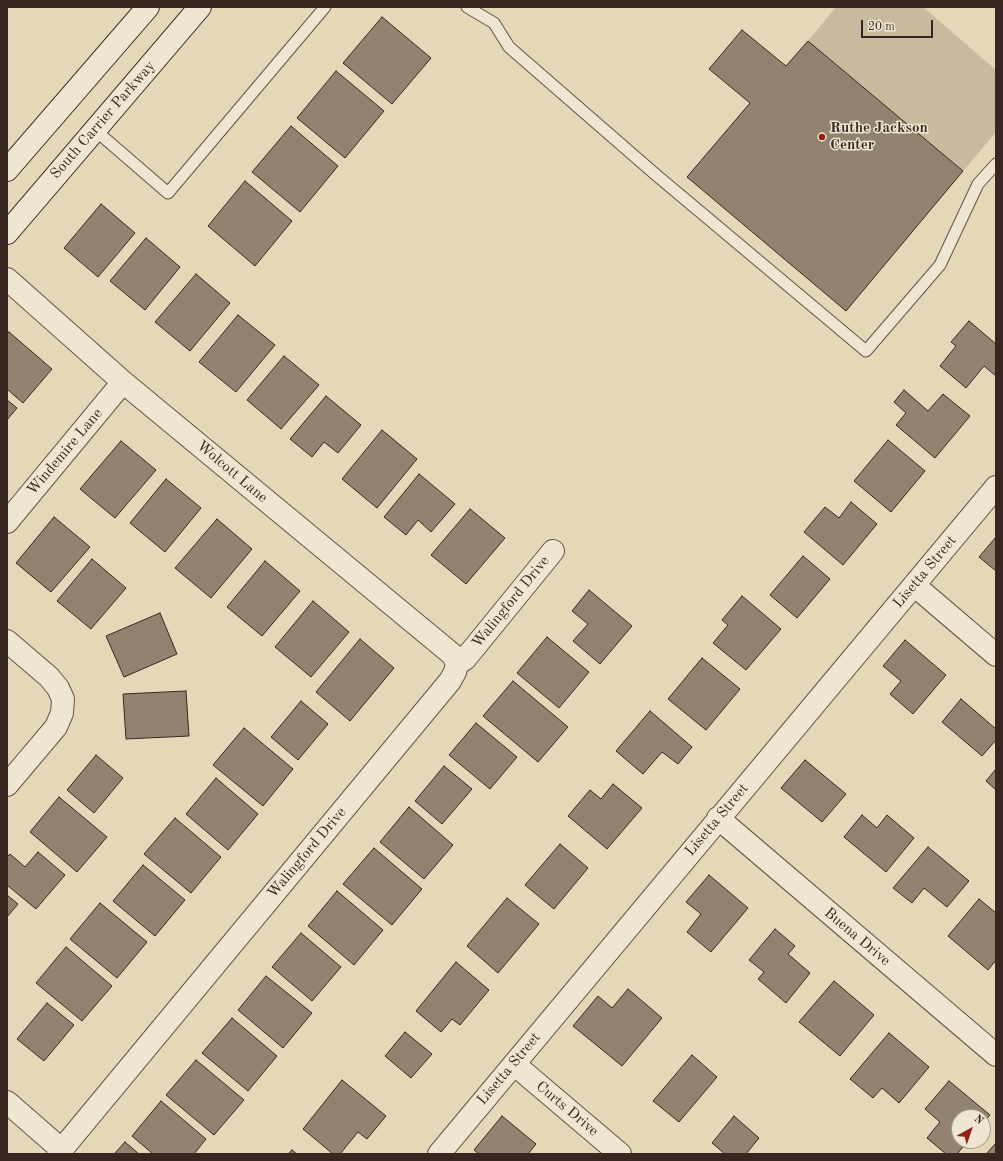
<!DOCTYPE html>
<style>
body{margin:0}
#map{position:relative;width:1003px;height:1161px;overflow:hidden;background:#e5d8b8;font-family:"Old Standard TT",serif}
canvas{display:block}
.frame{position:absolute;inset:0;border:8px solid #372720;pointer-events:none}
.north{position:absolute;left:951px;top:1109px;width:40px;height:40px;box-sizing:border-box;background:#eee6d1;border:1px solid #a59a8a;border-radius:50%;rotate:40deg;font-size:11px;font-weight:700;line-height:16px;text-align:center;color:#372720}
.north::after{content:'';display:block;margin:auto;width:14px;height:18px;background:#8f2418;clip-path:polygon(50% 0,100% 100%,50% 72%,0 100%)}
.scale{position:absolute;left:861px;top:20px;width:72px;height:18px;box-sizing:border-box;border:2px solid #372720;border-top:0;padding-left:5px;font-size:12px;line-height:14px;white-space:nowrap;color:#372720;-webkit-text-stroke:3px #eee6d1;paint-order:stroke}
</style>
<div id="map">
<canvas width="1003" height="1161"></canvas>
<div class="frame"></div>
<div class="north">N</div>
<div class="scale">20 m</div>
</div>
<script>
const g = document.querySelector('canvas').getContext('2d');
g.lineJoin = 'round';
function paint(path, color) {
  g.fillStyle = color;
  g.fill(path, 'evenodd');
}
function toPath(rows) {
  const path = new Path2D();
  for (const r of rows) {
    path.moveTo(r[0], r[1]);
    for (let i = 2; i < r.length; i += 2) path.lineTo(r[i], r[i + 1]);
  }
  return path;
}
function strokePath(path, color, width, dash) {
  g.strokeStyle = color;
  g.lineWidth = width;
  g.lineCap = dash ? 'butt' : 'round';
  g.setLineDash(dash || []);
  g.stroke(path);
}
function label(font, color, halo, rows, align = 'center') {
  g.font = font + ' "Old Standard TT",serif';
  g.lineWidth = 3;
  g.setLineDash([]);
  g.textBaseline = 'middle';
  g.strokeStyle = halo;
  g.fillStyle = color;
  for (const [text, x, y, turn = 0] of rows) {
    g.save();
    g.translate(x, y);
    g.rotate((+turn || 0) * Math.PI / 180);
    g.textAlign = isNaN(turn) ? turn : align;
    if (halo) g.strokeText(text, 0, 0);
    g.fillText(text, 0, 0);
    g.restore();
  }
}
const green = toPath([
 [836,7,923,7,996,70,996,132,963,171,808,41]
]);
const building = toPath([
 [382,17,431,58,392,104,343,63,382,17],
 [742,30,786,66,808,41,963,171,846,311,687,177,750,103,709,69,742,30],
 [336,71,384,111,345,158,297,118,336,71],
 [291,126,338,166,300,212,252,172,291,126],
 [245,181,292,221,255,266,208,226,245,181],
 [101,204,135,233,98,277,64,248,101,204],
 [146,238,180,267,145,310,110,281,146,238],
 [196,274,230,303,190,351,155,322,196,274],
 [238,315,275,345,236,392,199,362,238,315],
 [969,321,996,344,996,376,984,366,966,388,940,366,956,346,951,342,969,321],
 [9,332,52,369,23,403,7,389,7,334,9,332],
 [284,356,319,385,281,429,247,400,284,356],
 [904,390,928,411,943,394,970,416,935,458,896,425,906,413,894,402,904,390],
 [326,396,361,425,338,453,324,442,312,457,290,439,326,396],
 [7,400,17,408,7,420,7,400],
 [382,430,417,459,377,508,342,479,382,430],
 [888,440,925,471,891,512,854,481,888,440],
 [121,441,156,470,115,518,80,489,121,441],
 [419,474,455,504,431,532,418,520,406,535,384,517,419,474],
 [166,479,201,508,165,552,130,523,166,479],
 [851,502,877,524,843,565,804,532,825,507,839,518,851,502],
 [470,509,505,538,466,584,431,555,470,509],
 [54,517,90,547,51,592,16,563,54,517],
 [217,519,252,549,211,598,175,568,217,519],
 [996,537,996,571,979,557,996,537],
 [803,556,830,579,797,618,770,595,803,556],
 [92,559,126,588,91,629,57,601,92,559],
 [265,561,300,591,262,636,227,607,265,561],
 [589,590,632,626,600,664,573,641,588,624,572,611,589,590],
 [742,596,781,629,746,670,713,643,728,625,722,620,742,596],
 [313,601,349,632,311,677,275,647,313,601],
 [160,613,177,654,124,677,106,636,160,613],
 [547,637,589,672,559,708,517,673,547,637],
 [360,639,394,668,350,721,316,692,360,639],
 [905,640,946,675,913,714,890,694,901,681,883,666,905,640],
 [702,658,740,689,706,730,668,699,702,658],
 [513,681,568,727,538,762,483,716,513,681],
 [186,691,189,736,126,739,123,694,186,691],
 [961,699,996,729,996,740,982,756,942,722,961,699],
 [301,701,328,724,298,760,271,737,301,701],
 [650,711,692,747,678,764,662,752,643,774,616,751,650,711],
 [476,723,517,757,490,789,449,755,476,723],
 [244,728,293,769,263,806,213,765,244,728],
 [96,755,123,778,94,813,67,790,96,755],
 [805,760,846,794,822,822,781,788,805,760],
 [444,766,472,789,442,824,415,801,444,766],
 [996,769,996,790,986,781,996,769],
 [216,778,258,814,228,850,186,814,216,778],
 [613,784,642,808,607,849,568,816,590,790,601,799,613,784],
 [59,797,107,837,77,872,30,832,59,797],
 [409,807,453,845,424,879,380,842,409,807],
 [862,815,877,828,887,815,914,838,886,872,844,837,862,815],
 [175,818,221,857,191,893,144,854,175,818],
 [560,844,588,868,554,909,525,885,560,844],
 [928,847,969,881,947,907,924,888,912,903,893,888,928,847],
 [374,848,422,889,392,925,343,884,374,848],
 [38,852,65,875,36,909,7,885,7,857,10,854,25,867,38,852],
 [143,865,185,900,155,936,113,901,143,865],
 [709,875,748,908,711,952,687,932,701,914,686,902,709,875],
 [337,891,383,930,354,965,308,926,337,891],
 [7,895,18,904,7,917,7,895],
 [507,898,539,924,498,973,467,946,507,898],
 [979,899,996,913,996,960,988,970,948,936,979,899],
 [100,903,147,942,117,978,70,939,100,903],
 [775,929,795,946,788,954,810,973,786,1003,758,979,764,972,749,960,775,929],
 [301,933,341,967,312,1001,272,967,301,933],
 [66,947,112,986,82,1021,36,983,66,947],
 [456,962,489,990,460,1025,452,1019,441,1032,416,1011,456,962],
 [266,976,312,1013,283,1048,238,1010,266,976],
 [834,981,874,1015,840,1056,799,1022,834,981],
 [628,989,662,1018,622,1066,573,1026,598,996,612,1008,628,989],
 [47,1003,74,1025,44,1061,17,1039,47,1003],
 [232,1018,277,1056,248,1091,202,1053,232,1018],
 [405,1032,432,1054,411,1078,385,1056,405,1032],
 [889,1033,929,1067,899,1103,882,1088,873,1098,850,1079,889,1033],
 [692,1055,717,1077,679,1122,653,1101,692,1055],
 [196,1060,244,1100,214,1135,166,1095,196,1060],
 [342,1080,386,1116,367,1139,358,1132,340,1154,333,1154,303,1129,342,1080],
 [949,1081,990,1115,983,1123,983,1117,959,1117,959,1141,968,1141,957,1154,946,1154,927,1138,940,1122,925,1109,949,1081],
 [161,1101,206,1139,194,1154,153,1154,132,1136,161,1101],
 [502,1116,536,1144,528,1154,479,1154,474,1150,502,1116],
 [734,1116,759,1138,746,1154,725,1154,712,1143,734,1116],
 [125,1142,139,1154,114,1154,125,1142],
 [996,1143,996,1154,986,1154,996,1143],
 [292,1150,297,1154,288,1154,292,1150]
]);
const lane = toPath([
 [467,7,494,23,509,47,655,174,866,351,940,265,978,184,996,164],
 [95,130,168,193,325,7]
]);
const street = toPath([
 [7,279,123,382,453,655,457,664],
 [7,522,123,382],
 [914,585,996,655],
 [7,641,49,677,58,688,63,699,62,713,56,727,7,785],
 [718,818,996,1055],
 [514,1064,620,1154],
 [7,1102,62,1150],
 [58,1154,450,681,455,672,457,664,465,659,553,551],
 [439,1154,996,487]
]);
const secondary = toPath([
 [7,170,148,7],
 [7,233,200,7]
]);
const markers = [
 [822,137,4,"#8f2418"]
];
const streetNames = [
 ["South Carrier Parkway",103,120,-49],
 ["Windemire Lane",65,452,-50],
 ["Wolcott Lane",232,472,40],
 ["Lisetta Street",925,572,-50],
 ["Walingford Drive",511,602,-51],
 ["Lisetta Street",717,820,-50],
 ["Walingford Drive",307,853,-50],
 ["Buena Drive",857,937,40],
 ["Lisetta Street",509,1069,-50],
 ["Curts Drive",567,1109,40]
];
const poiNames = [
 ["Ruthe Jackson",830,128],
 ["Center",830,145]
];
paint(green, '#c7ba9e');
paint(building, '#91836f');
strokePath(building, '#372720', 1);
strokePath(lane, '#625346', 13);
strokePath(street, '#625346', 24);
strokePath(secondary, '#372720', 24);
strokePath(lane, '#eee6d1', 11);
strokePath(street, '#eee6d1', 22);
strokePath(secondary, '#eee6d1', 22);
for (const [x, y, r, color] of markers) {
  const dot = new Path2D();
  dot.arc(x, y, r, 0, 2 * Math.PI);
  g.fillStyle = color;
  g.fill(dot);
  strokePath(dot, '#eee6d1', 1.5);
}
label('15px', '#372720', '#eee6d1', streetNames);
label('bold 15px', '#372720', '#eee6d1', poiNames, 'left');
</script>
